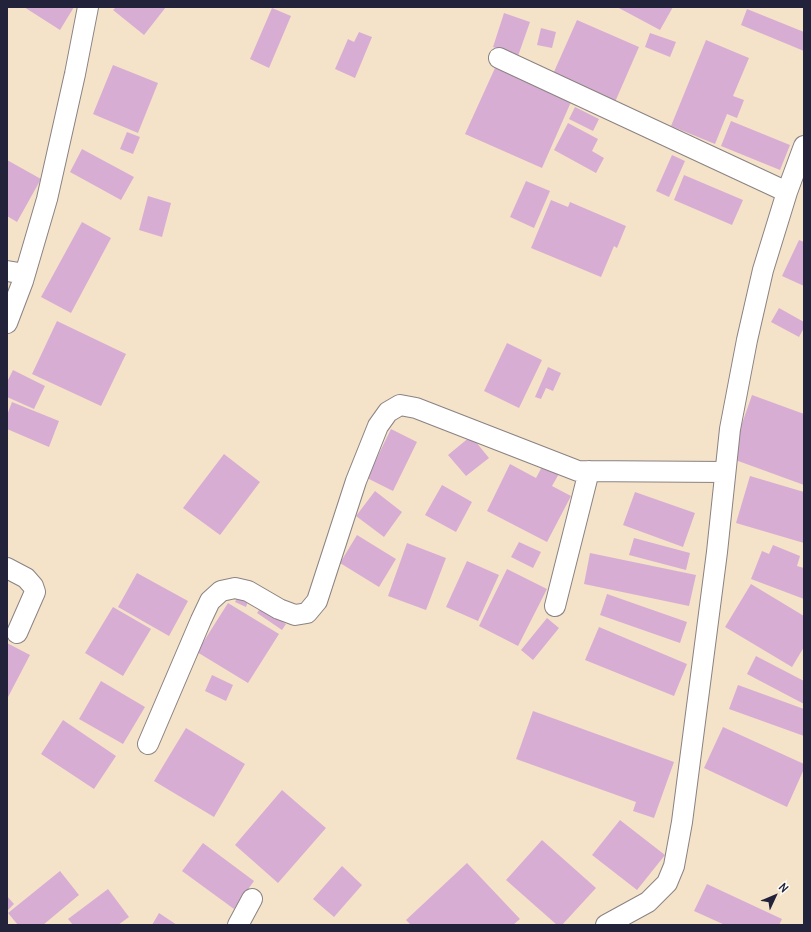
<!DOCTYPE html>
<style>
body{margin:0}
#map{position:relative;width:811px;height:932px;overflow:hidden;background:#f4e3c9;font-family:Delius,sans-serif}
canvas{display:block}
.frame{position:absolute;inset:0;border:8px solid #22223b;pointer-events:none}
.north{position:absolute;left:755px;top:876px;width:40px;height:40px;-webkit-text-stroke:3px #fdfcf7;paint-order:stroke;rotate:46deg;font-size:11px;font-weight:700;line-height:16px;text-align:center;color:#22223b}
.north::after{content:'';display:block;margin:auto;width:14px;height:18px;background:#22223b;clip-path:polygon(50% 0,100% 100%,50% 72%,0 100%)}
</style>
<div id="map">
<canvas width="811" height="932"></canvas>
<div class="frame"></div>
<div class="north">N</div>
</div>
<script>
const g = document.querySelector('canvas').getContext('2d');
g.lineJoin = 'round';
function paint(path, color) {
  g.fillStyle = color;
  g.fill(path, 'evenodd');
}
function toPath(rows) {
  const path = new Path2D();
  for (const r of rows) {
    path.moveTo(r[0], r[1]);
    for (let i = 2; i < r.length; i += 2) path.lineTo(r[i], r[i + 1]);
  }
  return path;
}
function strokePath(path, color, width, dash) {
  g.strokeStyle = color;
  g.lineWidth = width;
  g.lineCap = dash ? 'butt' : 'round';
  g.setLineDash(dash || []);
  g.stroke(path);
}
const building = toPath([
 [24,7,74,7,60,30],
 [116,7,166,7,144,35,113,10],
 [617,7,673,7,660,30],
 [272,8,291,16,269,68,250,59],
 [747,9,804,32,804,51,741,25],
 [504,13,530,22,518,56,493,47],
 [577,20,639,47,615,102,553,74],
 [541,28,556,32,552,48,537,45],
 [359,32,372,37,355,78,335,69,348,39,354,42],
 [650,33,676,42,670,57,645,47],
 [706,40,749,58,733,96,744,100,737,118,727,114,715,144,671,126],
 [113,65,158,83,138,133,93,114],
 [495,68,571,102,542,168,465,134],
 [575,107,599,119,593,131,569,119],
 [731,121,790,145,780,170,721,146],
 [568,123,598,139,592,151,604,158,596,173,554,150],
 [127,132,140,137,133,154,120,149],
 [82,149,134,177,121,200,70,172],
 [672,155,685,161,669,197,656,191],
 [7,160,41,179,17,222,7,216],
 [684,175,743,200,732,225,674,200],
 [526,181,550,191,534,228,510,217],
 [148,196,171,203,162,237,139,230],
 [551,200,568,207,570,202,626,226,617,248,614,246,601,277,531,248],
 [82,222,111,238,71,313,41,297],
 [799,240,804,242,804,286,782,276],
 [779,308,804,322,804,328,799,337,771,322],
 [57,321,126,354,101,406,32,374],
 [507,343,542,360,519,408,484,391],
 [548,367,561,373,553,391,546,388,541,399,535,397],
 [13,370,45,386,34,409,7,397,7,382],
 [752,395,804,414,804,485,730,458],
 [12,402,59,421,49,447,7,429,7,415],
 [391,429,417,442,393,491,367,478],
 [471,436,489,458,466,476,448,455],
 [224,454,260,482,220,535,183,508],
 [544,463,560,472,552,486,571,496,547,542,487,511,510,464,536,478],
 [750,476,804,492,804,543,736,523],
 [442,485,472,502,456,532,425,515],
 [375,491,402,512,384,537,356,516],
 [635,492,695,513,683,547,623,525],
 [357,535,396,559,379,587,340,563],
 [634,538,690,553,686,570,629,555],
 [519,542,541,552,533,568,511,557],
 [407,543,446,558,426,610,388,596],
 [773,545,800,556,797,566,804,568,804,599,751,579,762,551,769,554],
 [590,553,696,575,689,606,584,584],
 [467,561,499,575,478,621,446,607],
 [507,569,547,589,518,646,479,626],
 [137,573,188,601,169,636,118,607],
 [751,584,804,616,804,647,792,667,725,627],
 [607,594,687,622,680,643,600,615],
 [238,596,248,601,246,607,235,602],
 [228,603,279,634,248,683,197,652],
 [113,607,151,629,123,676,85,653],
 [261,607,286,624,282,630,257,613],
 [547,618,559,628,533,660,521,650],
 [599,627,687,664,674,696,585,660],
 [7,643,30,655,7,699],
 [756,656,804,681,804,704,747,674],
 [212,675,233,685,226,701,205,691],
 [101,681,145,707,123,744,79,719],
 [738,685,804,709,804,736,729,709],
 [533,711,674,762,654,818,633,811,636,802,516,759],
 [63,720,116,756,94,789,41,754],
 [723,727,804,764,804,769,787,807,704,768],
 [186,728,245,764,214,817,154,781],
 [282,790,326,828,278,883,235,845],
 [620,820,665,855,637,890,592,855],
 [542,840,596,888,562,925,557,925,506,880],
 [203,843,254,881,234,909,182,871],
 [467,863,520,919,513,925,411,925,406,920],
 [342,866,362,885,334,917,313,899],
 [60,871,79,895,43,925,18,925,8,913],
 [707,884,782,919,779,925,725,925,694,911],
 [108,889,129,917,118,925,73,925,68,919],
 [7,896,14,904,7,911],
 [159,913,177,925,152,925]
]);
const minor = toPath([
 [499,58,787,192],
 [7,271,25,274],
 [7,323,23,281,47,199,75,74,88,7],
 [7,568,26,578,33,586,35,592,17,633],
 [555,606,589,471],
 [148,744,201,620,210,601,221,591,235,588,248,591,279,609,295,615,307,613,317,601,356,481,378,426,388,412,400,405,416,408,578,471,725,472],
 [238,925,252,899],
 [606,925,648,902,667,883,674,866,682,822,717,552,730,429,747,340,763,270,787,192,804,146]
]);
paint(building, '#d8add4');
strokePath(minor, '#8b8282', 22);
strokePath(minor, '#fff', 20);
</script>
